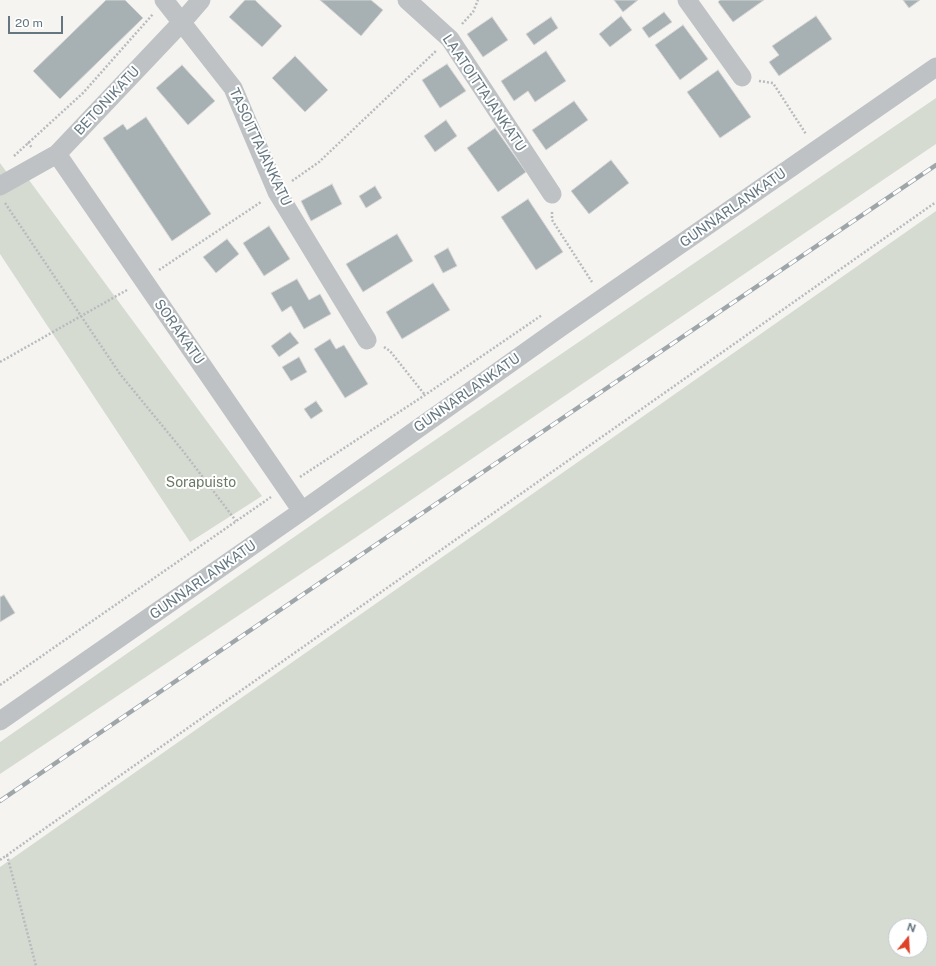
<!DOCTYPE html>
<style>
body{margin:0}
#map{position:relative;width:936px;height:966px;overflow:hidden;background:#f5f4f1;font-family:"Public Sans",sans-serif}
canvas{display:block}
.north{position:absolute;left:888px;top:918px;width:40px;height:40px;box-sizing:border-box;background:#fff;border:1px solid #c1c9cd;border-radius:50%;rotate:18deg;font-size:11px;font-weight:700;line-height:16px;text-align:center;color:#647781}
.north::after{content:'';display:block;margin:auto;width:14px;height:18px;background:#de4127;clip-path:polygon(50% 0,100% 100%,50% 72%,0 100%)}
.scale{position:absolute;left:8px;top:16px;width:55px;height:18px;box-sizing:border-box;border:2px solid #647781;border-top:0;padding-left:5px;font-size:12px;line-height:14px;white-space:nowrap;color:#647781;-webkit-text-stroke:3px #fff;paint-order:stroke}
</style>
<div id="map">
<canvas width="936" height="966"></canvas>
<div class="north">N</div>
<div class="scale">20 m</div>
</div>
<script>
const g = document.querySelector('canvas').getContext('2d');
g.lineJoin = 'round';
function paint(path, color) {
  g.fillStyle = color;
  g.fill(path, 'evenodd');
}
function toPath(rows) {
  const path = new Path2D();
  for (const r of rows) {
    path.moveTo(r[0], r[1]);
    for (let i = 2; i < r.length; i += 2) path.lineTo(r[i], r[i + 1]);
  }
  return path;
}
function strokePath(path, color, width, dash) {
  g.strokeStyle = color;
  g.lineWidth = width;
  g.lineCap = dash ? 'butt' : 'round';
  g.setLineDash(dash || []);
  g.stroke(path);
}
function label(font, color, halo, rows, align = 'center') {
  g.font = font + ' "Public Sans",sans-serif';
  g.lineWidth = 4;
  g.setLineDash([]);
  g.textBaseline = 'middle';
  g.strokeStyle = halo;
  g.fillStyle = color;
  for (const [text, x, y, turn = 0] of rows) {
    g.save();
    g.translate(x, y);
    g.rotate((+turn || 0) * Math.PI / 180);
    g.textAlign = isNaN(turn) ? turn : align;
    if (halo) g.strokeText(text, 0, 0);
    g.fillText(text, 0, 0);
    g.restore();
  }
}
const green = toPath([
 [936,98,936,144,355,538,0,774,0,742,340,505],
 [0,163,17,186,29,180,262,496,190,542,0,254],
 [936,211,936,966,0,966,0,867],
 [896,926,920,926,920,950,896,950]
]);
const building = toPath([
 [106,0,125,0,143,18,60,99,33,71,106,0],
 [245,0,255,0,282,26,262,47,229,17,245,0],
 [320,0,371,0,383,10,361,36,320,0],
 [614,0,638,0,623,12,614,0],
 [720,0,764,0,733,22,718,2,720,0],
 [903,0,920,0,909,8,903,0],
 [664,12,672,22,649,38,642,28,664,12],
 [621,16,632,30,610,47,599,34,621,16],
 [816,16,832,39,779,76,769,62,779,55,772,46,816,16],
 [492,17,508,40,483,57,467,34,492,17],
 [551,17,558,28,534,45,526,34,551,17],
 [683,25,708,59,680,80,655,45,683,25],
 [546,51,566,81,535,102,528,91,514,101,501,81,546,51],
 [295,56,328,90,305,112,272,78,295,56],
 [447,64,466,91,440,108,422,80,447,64],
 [182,65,215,101,188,125,156,88,182,65],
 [718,70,751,117,720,138,687,92,718,70],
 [574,101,588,120,546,150,532,130,574,101],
 [146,117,211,214,172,241,103,138,123,124,127,130,146,117],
 [446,120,457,136,435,152,424,136,446,120],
 [495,128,526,172,498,192,467,148,495,128],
 [611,160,629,183,589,214,571,191,611,160],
 [332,184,342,204,311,221,301,201,332,184],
 [375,186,382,198,366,208,359,196,375,186],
 [528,199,563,252,536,270,501,217,528,199],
 [269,226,290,259,264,276,243,243,269,226],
 [397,234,413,261,363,292,346,264,397,234],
 [227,239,239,254,216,273,203,257,227,239],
 [448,248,457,266,443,273,434,256,448,248],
 [297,279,309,300,320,294,331,314,304,329,291,306,282,312,271,293,297,279],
 [433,283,450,310,402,339,386,312,433,283],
 [290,332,299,343,279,357,271,346,290,332],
 [330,339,336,349,344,345,368,384,345,398,314,349,330,339],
 [299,357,307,372,291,381,282,367,299,357],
 [316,401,323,411,311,419,304,409,316,401],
 [4,595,15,613,0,622,0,597,4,595]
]);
const path = toPath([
 [462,24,473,12,478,0],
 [759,81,773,83,806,134],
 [28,142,32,148],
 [14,156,83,93,153,14],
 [292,181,319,162,436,51],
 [5,203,120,374,183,451,236,521],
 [552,212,552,220,592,282],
 [159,270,261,202],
 [384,347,390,351,425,395],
 [0,362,127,290],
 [300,477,425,395,542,315],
 [0,685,271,497],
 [7,855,36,966],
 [0,860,936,202]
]);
const minor = toPath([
 [164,0,233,88,277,192,367,340],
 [407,0,450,39,552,194],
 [687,0,742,77],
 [57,154,302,511],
 [0,186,57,154,182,22,201,0],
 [0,721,302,511,561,327,936,67]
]);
const rail = toPath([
 [0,801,390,535,936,165]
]);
const streetNames = [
 ["LAATOITTAJANKATU",484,93,56],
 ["BETONIKATU",107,101,-47],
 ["TASOITTAJANKATU",260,147,65],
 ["GUNNARLANKATU",733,208,-35],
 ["SORAKATU",179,332,55],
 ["GUNNARLANKATU",467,393,-35],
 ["GUNNARLANKATU",203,580,-35]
];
const parkNames = [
 ["Sorapuisto",201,483]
];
paint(green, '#d6dbd2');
paint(building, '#a7b0b3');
strokePath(building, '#d6d6d4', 1);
strokePath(path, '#b8bbbd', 2.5, [2, 2]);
strokePath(minor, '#bec2c5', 19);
strokePath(rail, '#9fa6aa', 4.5);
strokePath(rail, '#fff', 3, [9]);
label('14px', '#647781', '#fff', streetNames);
label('14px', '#697963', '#fff', parkNames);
</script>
